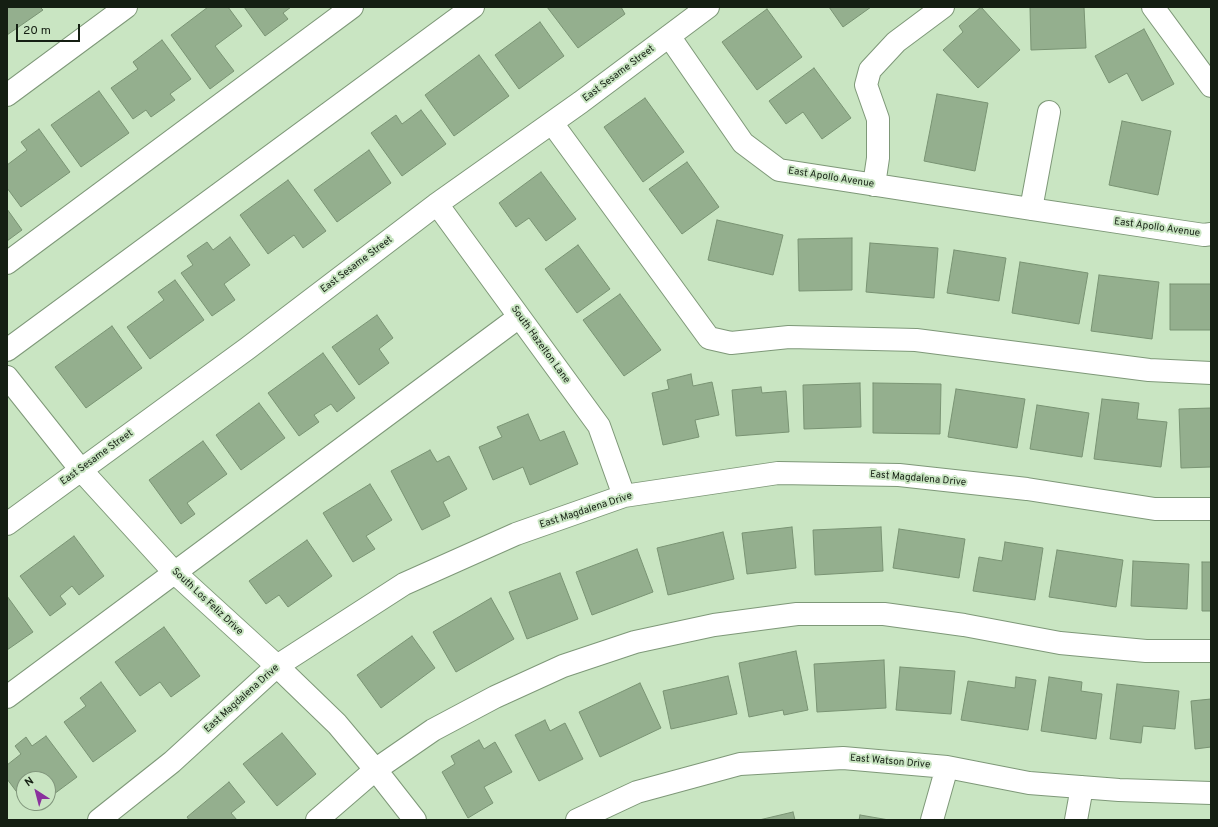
<!DOCTYPE html>
<style>
body{margin:0}
#map{position:relative;width:1218px;height:827px;overflow:hidden;background:#c9e5c2;font-family:Overpass,sans-serif}
canvas{display:block}
.frame{position:absolute;inset:0;border:8px solid #151f13;pointer-events:none}
.north{position:absolute;left:16px;top:771px;width:40px;height:40px;box-sizing:border-box;background:#c9e5c2;border:1px solid #81967c;border-radius:50%;rotate:324deg;font-size:11px;font-weight:700;line-height:16px;text-align:center;color:#151f13}
.north::after{content:'';display:block;margin:auto;width:14px;height:18px;background:#8a319d;clip-path:polygon(50% 0,100% 100%,50% 72%,0 100%)}
.scale{position:absolute;left:16px;top:24px;width:64px;height:18px;box-sizing:border-box;border:2px solid #151f13;border-top:0;padding-left:5px;font-size:12px;line-height:14px;white-space:nowrap;color:#151f13;-webkit-text-stroke:3px #c9e5c2;paint-order:stroke}
</style>
<div id="map">
<canvas width="1218" height="827"></canvas>
<div class="frame"></div>
<div class="north">N</div>
<div class="scale">20 m</div>
</div>
<script>
const g = document.querySelector('canvas').getContext('2d');
g.lineJoin = 'round';
function paint(path, color) {
  g.fillStyle = color;
  g.fill(path, 'evenodd');
}
function toPath(rows) {
  const path = new Path2D();
  for (const r of rows) {
    path.moveTo(r[0], r[1]);
    for (let i = 2; i < r.length; i += 2) path.lineTo(r[i], r[i + 1]);
  }
  return path;
}
function strokePath(path, color, width, dash) {
  g.strokeStyle = color;
  g.lineWidth = width;
  g.lineCap = dash ? 'butt' : 'round';
  g.setLineDash(dash || []);
  g.stroke(path);
}
function label(font, color, halo, rows, align = 'center') {
  g.font = font + ' Overpass,sans-serif';
  g.lineWidth = 4;
  g.setLineDash([]);
  g.textBaseline = 'middle';
  g.strokeStyle = halo;
  g.fillStyle = color;
  for (const [text, x, y, turn = 0] of rows) {
    g.save();
    g.translate(x, y);
    g.rotate((+turn || 0) * Math.PI / 180);
    g.textAlign = isNaN(turn) ? turn : align;
    if (halo) g.strokeText(text, 0, 0);
    g.fillText(text, 0, 0);
    g.restore();
  }
}
const building = toPath([
 [7,7,40,7,43,10,7,35,7,7],
 [208,7,228,7,242,26,215,46,234,71,210,89,171,35,208,7],
 [244,7,291,7,283,13,288,19,265,36,244,7],
 [547,7,621,7,625,14,578,48,547,7],
 [829,7,871,7,843,27,829,7],
 [981,7,1020,50,978,88,943,50,963,32,959,26,981,7],
 [1030,7,1084,7,1086,48,1031,50,1030,7],
 [767,9,802,57,757,90,722,42,767,9],
 [540,22,564,56,519,89,495,55,540,22],
 [1144,29,1174,84,1142,101,1127,73,1109,83,1095,56,1144,29],
 [162,40,191,79,170,94,175,100,151,117,146,110,133,119,111,88,138,69,133,62,162,40],
 [479,55,509,96,454,136,425,95,479,55],
 [814,68,851,118,822,139,803,112,786,124,769,101,814,68],
 [99,91,129,133,81,167,51,125,99,91],
 [937,94,988,103,975,171,924,161,937,94],
 [645,98,684,152,643,182,604,127,645,98],
 [421,110,446,144,402,176,371,133,396,115,402,124,421,110],
 [1122,121,1171,131,1158,195,1109,185,1122,121],
 [39,129,70,172,21,207,7,188,7,165,27,150,21,142,39,129],
 [369,150,391,183,337,222,314,190,369,150],
 [687,162,719,207,682,234,649,189,687,162],
 [541,172,576,219,546,241,529,218,516,227,499,203,541,172],
 [288,180,326,231,303,248,294,235,268,254,240,215,288,180],
 [7,209,22,230,7,241,7,209],
 [717,220,783,235,773,275,708,260,717,220],
 [230,237,250,265,224,284,235,300,212,316,181,273,193,265,187,256,207,242,213,250,230,237],
 [852,238,852,290,799,291,798,239,852,238],
 [870,243,938,248,934,298,866,292,870,243],
 [578,245,610,289,577,313,545,269,578,245],
 [954,250,1006,258,999,301,947,293,954,250],
 [1020,262,1088,273,1079,324,1012,313,1020,262],
 [1099,275,1159,282,1152,339,1091,331,1099,275],
 [175,280,204,320,150,359,127,327,164,300,158,292,175,280],
 [1170,284,1211,284,1211,330,1170,330,1170,284],
 [620,294,661,350,624,376,583,320,620,294],
 [377,315,393,338,379,349,389,363,359,385,332,347,377,315],
 [112,326,142,368,86,408,55,367,112,326],
 [323,353,355,398,337,412,331,404,314,415,319,422,299,436,268,393,323,353],
 [691,374,693,386,712,382,719,415,695,420,699,437,663,445,652,393,669,389,667,380,691,374],
 [860,383,861,427,804,429,803,385,860,383],
 [873,383,941,384,940,434,873,433,873,383],
 [761,387,762,393,786,391,789,432,736,436,732,390,761,387],
 [956,389,1025,399,1017,448,948,437,956,389],
 [1102,399,1139,403,1137,419,1167,422,1161,467,1094,459,1102,399],
 [259,403,285,438,241,470,216,435,259,403],
 [1037,405,1089,413,1082,457,1030,449,1037,405],
 [1211,408,1211,467,1181,468,1179,409,1211,408],
 [528,414,540,441,564,431,578,464,530,485,523,467,493,480,479,447,502,437,497,427,528,414],
 [203,441,227,474,187,503,195,514,181,524,149,480,203,441],
 [430,450,437,462,449,456,467,489,443,502,450,516,422,530,391,471,430,450],
 [370,484,392,520,366,536,375,549,353,562,323,513,370,484],
 [792,527,796,568,747,574,742,533,792,527],
 [881,527,883,571,815,575,813,530,881,527],
 [899,529,965,539,959,578,893,568,899,529],
 [723,532,734,579,668,595,657,548,723,532],
 [74,536,104,576,79,595,72,586,60,596,66,604,50,616,20,576,74,536],
 [307,540,332,576,288,607,279,595,266,604,249,581,307,540],
 [1005,542,1043,548,1035,600,973,591,979,557,1002,561,1005,542],
 [637,549,653,592,592,615,576,572,637,549],
 [1057,550,1123,560,1116,607,1049,597,1057,550],
 [1133,561,1189,564,1187,609,1131,606,1133,561],
 [1202,562,1211,562,1211,611,1202,611,1202,562],
 [560,573,578,619,527,639,509,592,560,573],
 [7,596,33,632,7,650,7,596],
 [491,598,514,639,456,672,433,632,491,598],
 [164,627,200,676,171,697,160,682,140,696,115,662,164,627],
 [412,636,435,668,381,708,357,675,412,636],
 [796,651,808,710,784,715,783,710,749,717,739,663,796,651],
 [884,660,886,708,817,712,814,664,884,660],
 [900,667,955,671,951,714,896,710,900,667],
 [728,676,737,714,671,729,663,691,728,676],
 [1016,677,1036,680,1028,730,961,720,968,681,1015,688,1016,677],
 [1049,677,1082,682,1081,691,1102,694,1096,739,1041,731,1049,677],
 [101,682,136,731,93,762,64,722,86,706,80,698,101,682],
 [640,683,661,728,600,757,579,712,640,683],
 [1117,684,1179,691,1175,729,1143,726,1141,743,1110,739,1117,684],
 [1211,699,1211,747,1195,749,1191,701,1211,699],
 [545,720,550,731,565,723,583,759,539,781,515,735,545,720],
 [282,733,316,774,277,806,243,764,282,733],
 [46,736,77,777,54,794,48,785,48,779,24,779,24,798,22,799,7,779,7,765,21,754,15,746,26,737,32,746,46,736],
 [479,740,484,749,495,742,512,772,484,787,493,803,468,818,442,772,455,764,451,756,479,740],
 [229,782,245,802,231,813,237,820,189,820,187,817,229,782],
 [793,812,795,820,759,820,793,812],
 [860,815,889,820,859,820,860,815]
]);
const minor = toPath([
 [1153,7,1211,86],
 [669,36,743,143,779,170,1031,209,1204,235,1211,234],
 [7,95,126,7],
 [552,123,709,338,731,343,789,337,916,340,1149,370,1211,373],
 [874,185,878,158,878,119,866,85,870,70,896,42,943,7],
 [437,204,599,426,624,496],
 [1031,209,1049,112],
 [7,263,352,7],
 [7,350,473,7],
 [7,377,81,470,174,572,277,666,337,724,379,774,415,820],
 [7,524,248,348,437,204,581,102,708,7],
 [7,697,519,317],
 [99,820,172,762,277,666,404,584,516,534,624,496,778,473,899,475,1027,489,1155,509,1211,509],
 [317,820,375,770,433,730,495,697,563,666,635,642,714,625,797,614,884,614,964,625,1060,643,1146,651,1211,651],
 [577,820,637,792,740,764,843,758,947,767,1029,783,1119,790,1211,793],
 [932,820,947,767],
 [1076,820,1082,787]
]);
const streetNames = [
 ["East Sesame Street",619,74,-37],
 ["East Apollo Avenue",831,178,9],
 ["East Apollo Avenue",1157,228,8],
 ["East Sesame Street",357,265,-37],
 ["South Hazelton Lane",540,345,54],
 ["East Sesame Street",97,458,-36],
 ["East Magdalena Drive",918,479,5],
 ["East Magdalena Drive",586,511,-18],
 ["South Los Feliz Drive",207,602,43],
 ["East Magdalena Drive",242,699,-42],
 ["East Watson Drive",890,762,5]
];
paint(building, '#94af8e');
strokePath(building, '#799373', 1);
strokePath(minor, '#7e9878', 24);
strokePath(minor, '#fff', 22);
label('10px', '#151f13', '#c9e5c2', streetNames);
</script>
